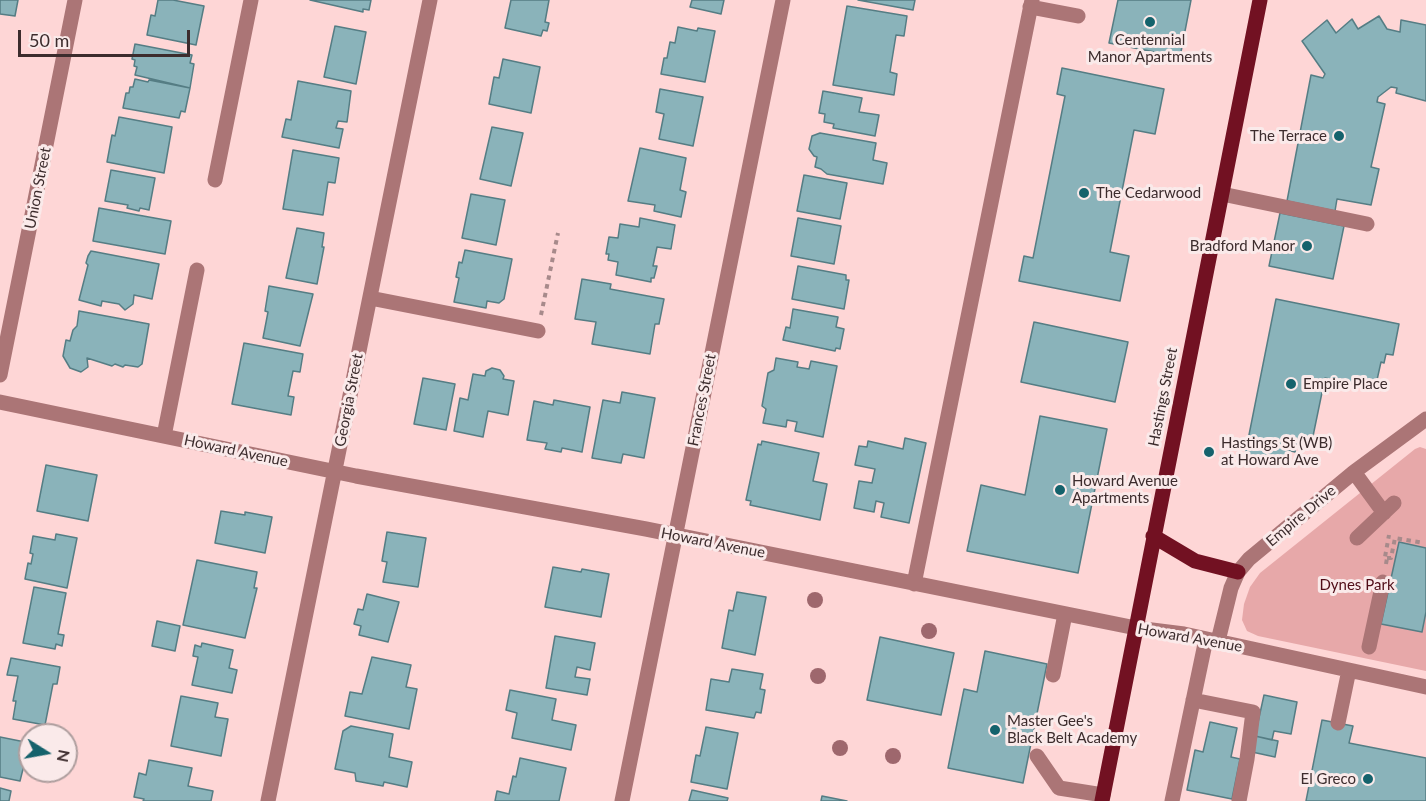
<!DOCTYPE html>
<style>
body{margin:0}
#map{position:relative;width:1426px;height:801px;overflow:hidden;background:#fed6d6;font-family:Lato,sans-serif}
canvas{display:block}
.north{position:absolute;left:18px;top:723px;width:60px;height:60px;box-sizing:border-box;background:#faeaea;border:2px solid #ae9e9e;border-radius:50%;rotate:101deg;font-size:16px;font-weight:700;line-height:24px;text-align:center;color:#3c2c2d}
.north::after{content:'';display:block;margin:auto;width:21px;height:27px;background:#15626c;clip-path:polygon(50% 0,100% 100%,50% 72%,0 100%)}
.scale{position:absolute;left:18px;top:30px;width:172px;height:27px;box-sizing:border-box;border:3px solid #3c2c2d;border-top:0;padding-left:8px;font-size:18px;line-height:21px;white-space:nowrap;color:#3c2c2d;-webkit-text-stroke:4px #faeaea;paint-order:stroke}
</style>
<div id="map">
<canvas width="1426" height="801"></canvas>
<div class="north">N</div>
<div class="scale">50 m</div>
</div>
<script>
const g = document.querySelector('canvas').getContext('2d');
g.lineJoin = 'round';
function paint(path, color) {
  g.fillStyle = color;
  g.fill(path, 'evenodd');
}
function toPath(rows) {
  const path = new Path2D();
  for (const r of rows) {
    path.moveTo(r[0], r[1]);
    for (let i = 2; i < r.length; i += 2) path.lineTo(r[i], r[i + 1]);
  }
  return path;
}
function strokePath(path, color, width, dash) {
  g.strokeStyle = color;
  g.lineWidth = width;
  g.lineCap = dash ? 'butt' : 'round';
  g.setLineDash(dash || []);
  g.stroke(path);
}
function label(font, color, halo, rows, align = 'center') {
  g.font = font + ' Lato,sans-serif';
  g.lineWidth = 6;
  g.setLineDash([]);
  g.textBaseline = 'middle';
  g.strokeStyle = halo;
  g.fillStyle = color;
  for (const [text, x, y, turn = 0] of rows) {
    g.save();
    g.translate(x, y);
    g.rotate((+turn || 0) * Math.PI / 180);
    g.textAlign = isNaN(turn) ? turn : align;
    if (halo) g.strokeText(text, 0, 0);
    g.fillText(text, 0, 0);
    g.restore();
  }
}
const green = toPath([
 [1420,447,1426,449,1426,671,1258,636,1247,631,1242,620,1244,604,1250,587,1260,573,1415,449]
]);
const building = toPath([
 [0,0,18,0,15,16,0,14,0,0],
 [158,0,173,0,204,6,196,45,147,35,151,15,155,16,158,0],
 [310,0,371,0,369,10,363,9,363,12,310,0],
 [511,0,549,0,545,22,549,23,547,31,543,30,541,36,505,28,511,0],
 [692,0,724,0,721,14,690,7,692,0],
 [858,0,915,0,913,10,858,0],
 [1118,0,1191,0,1180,57,1109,43,1118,0],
 [847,6,907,16,904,36,896,35,890,72,897,74,894,95,833,85,847,6],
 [1379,16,1387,29,1400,32,1401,20,1426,25,1426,101,1396,93,1397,88,1391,87,1378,97,1377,102,1385,104,1371,167,1379,169,1371,205,1337,199,1335,211,1287,201,1311,75,1323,78,1325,74,1302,41,1327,20,1336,33,1352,19,1358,29,1379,16],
 [335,26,366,32,356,84,324,77,335,26],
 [678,27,697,31,698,28,715,31,705,82,661,74,664,58,667,58,670,42,675,43,678,27],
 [135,44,192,55,190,63,194,64,190,88,135,75,137,67,134,66,135,60,132,59,135,44],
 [503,59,540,67,531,113,489,104,494,77,499,78,503,59],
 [1062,68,1164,89,1155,134,1134,130,1110,252,1129,256,1120,301,1019,281,1024,256,1033,258,1065,96,1057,94,1062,68],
 [135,79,148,82,149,80,190,88,185,112,181,111,179,118,123,108,126,93,129,93,130,87,133,87,135,79],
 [298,81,351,91,347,122,338,121,336,128,343,129,339,148,282,137,286,119,291,120,298,81],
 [660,89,703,97,693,146,659,139,664,114,656,112,660,89],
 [823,91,862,98,859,112,879,115,875,136,833,128,834,124,824,122,825,114,819,113,823,91],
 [119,117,172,127,164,173,107,162,112,135,115,136,119,117],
 [492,127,523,133,511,186,480,179,492,127],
 [820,133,876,143,873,160,887,163,883,184,827,174,821,169,815,167,817,157,814,156,809,149,812,136,820,133],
 [640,148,686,158,680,190,686,192,681,217,654,211,655,205,628,201,640,148],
 [293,150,339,158,335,183,328,182,323,215,283,209,293,150],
 [111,170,155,178,149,210,140,208,139,211,127,208,128,205,105,201,111,170],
 [804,175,847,183,840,219,797,211,804,175],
 [471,194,505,200,496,245,462,238,471,194],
 [99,208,171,221,165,254,93,241,99,208],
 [1280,213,1344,226,1333,279,1269,266,1280,213],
 [640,218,675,225,671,249,657,247,653,266,657,266,654,278,651,278,651,282,616,275,618,262,608,260,609,254,606,254,609,237,618,238,620,224,639,227,640,218],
 [798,218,841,226,834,264,791,256,798,218],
 [297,228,324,233,322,247,324,247,317,284,286,278,297,228],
 [465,250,512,259,504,299,499,303,487,301,486,308,454,302,459,278,456,277,459,262,462,263,465,250],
 [91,251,159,264,152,299,134,295,133,304,125,310,119,304,102,301,101,306,79,300,88,265,86,263,88,256,91,251],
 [798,266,846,275,846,280,849,280,844,309,792,299,798,266],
 [582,279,611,284,610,289,664,299,659,324,655,324,650,354,592,344,596,322,575,319,582,279],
 [269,286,313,294,300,346,263,338,268,312,265,311,269,286],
 [1276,299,1399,324,1393,355,1386,354,1384,363,1381,362,1375,389,1325,378,1312,441,1298,438,1295,452,1287,450,1284,463,1245,455,1276,299],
 [793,309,838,317,836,327,844,329,840,349,836,348,835,351,783,340,786,327,790,328,793,309],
 [79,311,149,324,142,364,138,367,125,365,123,367,115,364,112,366,87,358,88,367,81,372,70,368,63,356,66,340,70,341,73,330,77,326,79,311],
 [1034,322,1128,342,1115,402,1021,382,1034,322],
 [244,343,303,354,300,372,293,371,288,396,294,397,291,415,232,404,244,343],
 [776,358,798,362,797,367,809,369,811,361,837,366,823,437,795,431,797,422,787,420,786,427,763,423,766,409,762,406,768,373,774,370,776,358],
 [492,368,500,370,504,376,503,379,514,381,508,415,488,411,483,437,454,431,460,398,468,400,473,374,485,376,486,371,492,368],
 [423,378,455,384,446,430,414,424,423,378],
 [622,392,655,398,644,458,623,454,621,463,592,458,603,400,620,403,622,392],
 [554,400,590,407,582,452,562,448,561,452,545,449,547,443,527,440,534,401,553,405,554,400],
 [1040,416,1107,429,1078,573,967,551,981,485,1025,495,1040,416],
 [905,438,926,443,909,523,881,517,884,503,876,501,874,512,854,508,859,481,872,483,875,469,855,465,859,446,867,447,868,441,903,449,905,438],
 [762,441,819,453,813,481,827,484,820,520,750,505,751,501,746,500,758,444,761,445,762,441],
 [46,465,97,475,88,521,37,511,46,465],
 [221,511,245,515,245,512,272,517,265,553,215,543,221,511],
 [387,532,426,538,418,587,383,582,387,562,382,561,387,532],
 [56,534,77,538,67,588,25,579,28,563,31,564,33,554,30,553,33,536,55,540,56,534],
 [1399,542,1426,548,1426,612,1422,632,1381,624,1399,542],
 [197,560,257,572,254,588,257,588,245,638,183,625,197,560],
 [553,567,581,572,582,569,609,574,601,617,545,607,553,567],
 [34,587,66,593,58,634,64,635,62,646,56,644,55,649,23,643,34,587],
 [737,592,766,597,755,655,722,648,729,610,733,611,737,592],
 [367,594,399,602,388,642,359,635,361,626,354,624,358,609,363,610,367,594],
 [157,621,180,626,175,651,152,646,157,621],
 [555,636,595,643,590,670,577,667,575,677,590,679,587,695,546,688,555,636],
 [880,637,954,653,941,715,867,700,880,637],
 [202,643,233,650,229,668,237,670,232,693,192,685,198,657,193,656,195,645,201,647,202,643],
 [985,651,1047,664,1023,783,948,768,964,689,977,692,985,651],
 [372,657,411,665,406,687,417,689,409,729,345,716,350,692,362,694,372,657],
 [11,658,60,667,57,684,53,684,45,725,13,719,16,701,13,701,18,676,7,675,11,658],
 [732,669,763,674,760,689,765,690,761,713,756,712,754,718,706,710,711,679,729,682,732,669],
 [510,690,556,699,552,720,576,725,571,750,512,738,517,713,506,710,510,690],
 [1264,695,1297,702,1291,734,1274,731,1272,740,1255,736,1264,695],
 [181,696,218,703,215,717,228,719,221,756,171,746,181,696],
 [1322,720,1353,726,1349,743,1426,758,1426,801,1306,801,1322,720],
 [1210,722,1237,728,1231,757,1240,759,1232,799,1187,790,1195,750,1203,752,1210,722],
 [351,726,393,734,389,757,412,762,407,787,384,782,383,786,356,781,355,773,335,769,343,731,351,726],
 [706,727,738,733,727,789,691,782,696,755,700,756,706,727],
 [1255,736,1278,741,1275,757,1252,752,1255,736],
 [0,737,30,743,30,762,25,761,20,781,0,777,0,737],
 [520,758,566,768,559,801,495,801,497,791,509,794,513,776,516,777,520,758],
 [149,760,192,768,188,786,213,791,211,801,143,801,144,799,134,797,139,773,146,775,149,760],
 [0,788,11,791,9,801,0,801,0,788],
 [692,790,728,798,727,801,689,801,692,790],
 [822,796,847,801,821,801,822,796]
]);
const path = toPath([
 [541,315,558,233],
 [1387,558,1391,558,1395,538,1424,543],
 [1386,564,1387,558,1385,557,1389,535]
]);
const minor = toPath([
 [1030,7,1078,16],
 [215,180,251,0],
 [1222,194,1367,224],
 [370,298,538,331],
 [0,375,75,0],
 [0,402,356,476,646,529,1136,628,1184,634,1426,687],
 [164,436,197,270],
 [1354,472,1384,513],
 [1357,538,1394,503],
 [914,584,1032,0],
 [1218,641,1231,588,1238,572,1249,559,1354,472,1426,419],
 [1369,647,1383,582],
 [1053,675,1065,614],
 [1193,700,1253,712,1247,759,1239,801],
 [1338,723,1349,670],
 [1037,756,1059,788,1103,795],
 [268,801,430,0],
 [622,801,783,0],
 [1172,801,1206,639]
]);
const major = toPath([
 [1153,536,1195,561,1238,572],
 [1102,801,1260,0]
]);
const trees = [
 [815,600],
 [929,631],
 [818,676],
 [840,748],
 [893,756]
];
const markers = [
 [1150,22,6,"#15626c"],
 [1339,136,6,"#15626c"],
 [1084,193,6,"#15626c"],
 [1307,246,6,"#15626c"],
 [1291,384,6,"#15626c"],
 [1209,452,6,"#15626c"],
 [1060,490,6,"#15626c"],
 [995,730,6,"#15626c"],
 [1368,779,6,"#15626c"]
];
const poiNames = [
 ["Centennial",1150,40,"center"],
 ["Manor Apartments",1150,57,"center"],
 ["The Terrace",1327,136,"right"],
 ["The Cedarwood",1096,193],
 ["Bradford Manor",1295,246,"right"],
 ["Empire Place",1303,384],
 ["Hastings St (WB)",1221,443],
 ["at Howard Ave",1221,460],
 ["Howard Avenue",1072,481],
 ["Apartments",1072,498],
 ["Master Gee's",1007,721],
 ["Black Belt Academy",1007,738],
 ["El Greco",1356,779,"right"]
];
const streetNames = [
 ["Union Street",38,188,-79],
 ["Hastings Street",1163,397,-79],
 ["Georgia Street",349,400,-79],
 ["Frances Street",702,400,-79],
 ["Howard Avenue",236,451,12],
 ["Empire Drive",1301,516,-40],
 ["Howard Avenue",713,543,11],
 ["Howard Avenue",1190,638,10]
];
const parkNames = [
 ["Dynes Park",1357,585]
];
paint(green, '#e7a8a9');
paint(building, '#8ab3ba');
strokePath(building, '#557d84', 1.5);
strokePath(path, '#a78a8b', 4, [4.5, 4.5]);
strokePath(minor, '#ab7576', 15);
strokePath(major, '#721122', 15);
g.fillStyle = '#9e676d';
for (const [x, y] of trees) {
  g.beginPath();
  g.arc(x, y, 8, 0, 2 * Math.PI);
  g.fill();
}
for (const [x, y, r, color] of markers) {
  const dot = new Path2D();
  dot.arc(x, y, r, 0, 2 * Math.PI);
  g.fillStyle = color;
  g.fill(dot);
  strokePath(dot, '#faeaea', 2);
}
label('15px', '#3c2c2d', '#faeaea', poiNames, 'left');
label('15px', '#3c2c2d', '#faeaea', streetNames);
label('15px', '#500c17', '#faeaea', parkNames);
</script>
